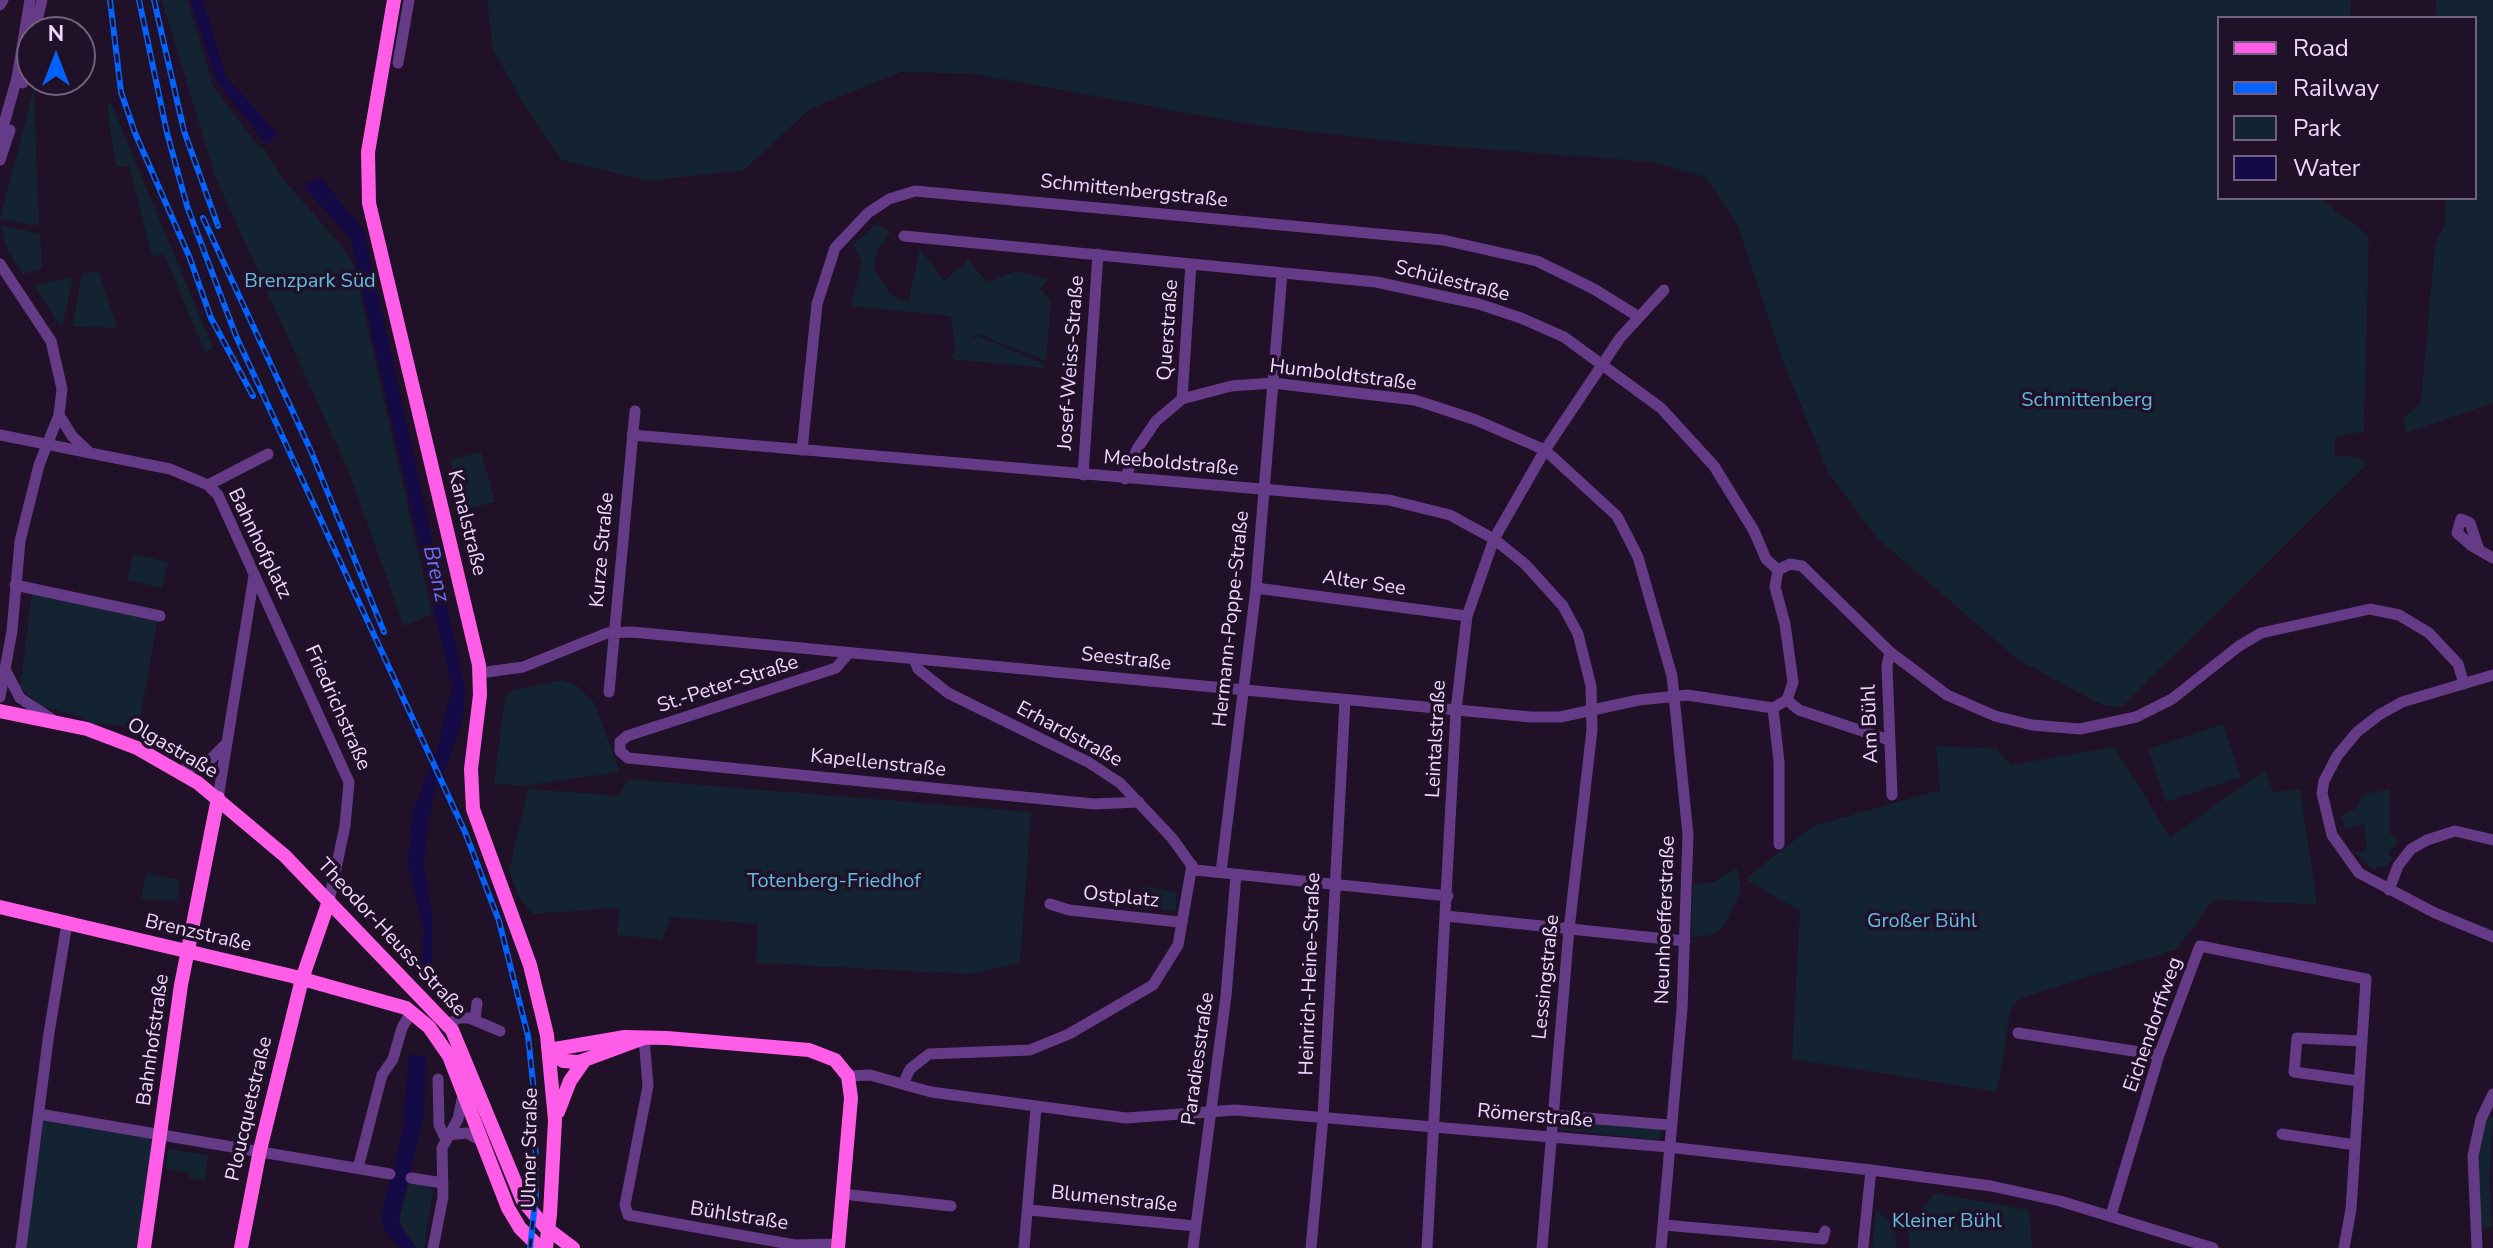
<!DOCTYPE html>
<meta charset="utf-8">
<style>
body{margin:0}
#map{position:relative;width:2493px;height:1248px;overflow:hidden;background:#201028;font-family:"Nunito Sans",sans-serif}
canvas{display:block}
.legend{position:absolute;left:2217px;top:16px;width:260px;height:184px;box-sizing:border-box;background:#201028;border:2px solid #735f7e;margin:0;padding:10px 14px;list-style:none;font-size:24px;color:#f0d6ff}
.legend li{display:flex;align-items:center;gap:16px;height:40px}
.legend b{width:40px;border:2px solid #735f7e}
.north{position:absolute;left:16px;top:16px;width:80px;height:80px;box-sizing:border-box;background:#201028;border:2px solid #735f7e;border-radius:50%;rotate:0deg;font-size:22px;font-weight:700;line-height:32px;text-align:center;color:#f0d6ff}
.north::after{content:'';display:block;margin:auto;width:28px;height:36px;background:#0263ff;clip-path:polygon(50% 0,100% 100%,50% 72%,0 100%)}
</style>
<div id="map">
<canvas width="2493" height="1248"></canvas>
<ul class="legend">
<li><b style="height:10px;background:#ff5de8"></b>Road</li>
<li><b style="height:10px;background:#0263ff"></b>Railway</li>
<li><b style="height:22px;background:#132332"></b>Park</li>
<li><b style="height:22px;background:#130a46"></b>Water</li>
</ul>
<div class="north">N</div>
</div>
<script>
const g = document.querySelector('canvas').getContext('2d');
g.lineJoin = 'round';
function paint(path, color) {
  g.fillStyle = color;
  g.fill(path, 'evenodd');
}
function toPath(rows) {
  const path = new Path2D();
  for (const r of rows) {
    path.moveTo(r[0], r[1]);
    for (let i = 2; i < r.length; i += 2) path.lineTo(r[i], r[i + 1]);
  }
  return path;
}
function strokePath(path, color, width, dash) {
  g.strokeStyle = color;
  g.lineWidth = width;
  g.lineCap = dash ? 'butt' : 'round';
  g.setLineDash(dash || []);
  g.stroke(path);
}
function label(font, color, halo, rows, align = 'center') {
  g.font = font + ' "Nunito Sans",sans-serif';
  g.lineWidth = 7;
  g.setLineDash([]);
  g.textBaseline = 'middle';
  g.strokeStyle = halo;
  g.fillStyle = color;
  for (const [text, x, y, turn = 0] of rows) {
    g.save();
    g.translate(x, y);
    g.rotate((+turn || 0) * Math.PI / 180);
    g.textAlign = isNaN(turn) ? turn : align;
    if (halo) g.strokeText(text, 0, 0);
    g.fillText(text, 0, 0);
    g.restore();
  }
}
const green = toPath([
 [162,0,187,0,214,88,259,147,264,148,279,174,343,248,354,266,432,614,404,626,349,472,215,176],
 [487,0,2351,0,2350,18,2219,18,2219,198,2319,198,2369,236,2364,432,2336,436,2334,456,2357,457,2367,464,2122,707,2102,705,2017,659,1877,538,1828,472,1782,359,1738,226,1705,177,1653,162,1417,144,1253,125,974,74,901,72,810,109,744,170,647,181,562,160,526,108,493,49],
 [2436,0,2493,0,2493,403,2406,433,2404,418,2421,402,2435,245,2446,221,2446,198,2475,198,2475,18,2435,18],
 [34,88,39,226,0,219],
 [111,103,213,348,205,352,164,254,152,256,129,166,116,167,107,105],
 [876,224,891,232,878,249,873,268,891,295,908,302,920,249,944,281,968,260,987,282,1016,271,1048,279,1040,289,1051,300,1046,361,978,334,969,341,978,336,1043,363,1045,368,950,359,955,351,951,316,851,306,862,262,853,245],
 [0,225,40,234,42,269,23,274,9,254],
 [98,271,117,328,72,326,82,274],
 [73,277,63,325,59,324,34,286],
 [481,452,495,502,463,510,450,460],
 [133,554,168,562,162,588,127,580],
 [32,592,158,617,138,730,126,726,94,724,78,716,41,706,20,687],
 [562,680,576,685,594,703,620,772,522,786,494,784,505,697,513,690],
 [2223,724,2241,777,2166,802,2148,749],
 [1936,746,1996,748,2011,765,2114,747,2170,837,2265,770,2273,792,2300,789,2317,904,2213,900,2177,949,2018,999,2010,1013,1997,1092,1792,1059,1800,911,1745,879,1813,826,1940,790],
 [628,779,1031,812,1020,963,969,974,756,963,758,924,671,917,662,940,617,935,619,908,532,914,518,895,509,870,528,789,619,796],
 [2390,789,2390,833,2398,841,2388,853,2393,859,2388,865,2373,869,2352,850,2361,853,2367,849,2364,824,2345,829,2341,816,2355,809,2361,820,2356,808,2364,794],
 [1737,868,1741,891,1723,927,1712,935,1691,937,1693,884,1713,882],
 [146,873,179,880,177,901,141,899],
 [1142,886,1176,892,1176,911,1141,909],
 [2493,1116,2489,1179,2492,1225,2484,1229,2480,1224,2477,1163,2483,1121],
 [1560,1117,1661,1127,1660,1140,1559,1130],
 [39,1118,155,1139,140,1248,21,1248],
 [168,1149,208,1155,205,1181,189,1178,190,1173,166,1169],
 [409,1181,434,1185,424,1248,416,1248,399,1221],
 [1935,1193,2029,1210,2032,1247,2039,1248,1911,1248,1907,1229],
 [1876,1211,1894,1224,1897,1248,1872,1248]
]);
const water = toPath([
 [190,0,203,0,226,77,278,134,266,144,217,82],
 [320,177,364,231,465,688,463,719,446,767,437,781,428,825,424,865,432,914,432,980,420,978,424,930,408,863,413,810,436,754,452,688,350,237,303,186],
 [409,1055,426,1056,424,1117,399,1216,400,1225,416,1248,400,1248,384,1229,381,1217,402,1134]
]);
const minor = toPath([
 [0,5,3,0],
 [34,32,42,0],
 [398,63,409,0],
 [23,83,32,38],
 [0,138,17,78,30,0],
 [0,160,10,130],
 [904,236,1376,282,1479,304,1521,318,1564,337,1661,408,1714,466,1754,531,1766,559,1778,570],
 [0,264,51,341,62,389,59,415,39,465,20,541,12,631,0,697],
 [1182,399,1191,264],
 [59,415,72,436,88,451],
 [0,435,170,469,208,485,218,495,349,782,345,826,329,901],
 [632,435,1389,500,1450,515,1494,539,1525,564,1563,606,1578,634,1591,686,1592,730,1569,929,1542,1248],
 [802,450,817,304,835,248,868,213,889,199,915,191,1443,240,1537,261,1594,289,1639,317],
 [1083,475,1098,254],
 [1125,479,1137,449,1156,421,1182,399,1231,386,1273,383,1415,400,1476,420,1545,450,1617,516,1638,557,1672,676,1688,835,1682,1009,1661,1248],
 [208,485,268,454],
 [2479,550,2470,523,2461,519,2457,533,2472,546,2493,558],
 [1778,570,1790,564,1802,566,1890,652,1947,695,1995,716,2032,725,2080,729,2136,717,2172,699,2239,646,2261,633,2370,609,2399,615,2429,633,2458,664,2464,684],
 [15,585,160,616],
 [1256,588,1467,616],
 [1890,652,1887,666,1892,795],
 [848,654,836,668,627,736,620,742,620,751,628,758,1094,804,1139,802],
 [914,659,918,669,948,693,1088,762,1120,783,1172,838,1195,870,1448,896],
 [6,671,20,698,52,719],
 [480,673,523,667,607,633,632,632,1531,717,1560,717,1639,700,1687,695,1773,708,1787,700,1793,682,1785,624,1775,587,1778,570],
 [2493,675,2402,702,2379,715,2357,732,2337,756,2324,781,2322,793,2332,835,2359,873,2435,913,2493,937],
 [609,692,635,411],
 [1787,700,1799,710,1889,740],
 [1773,708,1779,762,1779,844],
 [179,771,208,762,225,745],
 [218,798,254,576],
 [1221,872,1256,588,1282,273],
 [2389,890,2398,866,2411,849,2427,840,2455,831,2493,840],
 [1050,904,1069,910,1179,922],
 [1446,916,1685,941],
 [475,1020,477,1003],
 [448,1024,459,1018,469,1018,500,1031],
 [2018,1033,2159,1055],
 [644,1038,648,1086,625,1205,628,1215,795,1245,835,1244],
 [848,1076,870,1075,931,1092,1126,1118,1235,1110,1668,1147,1871,1170,1991,1186,2060,1201,2213,1248],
 [438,1079,439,1125,445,1138],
 [2359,1081,2294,1072,2297,1038,2362,1041],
 [903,1084,910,1069,929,1054,1030,1050,1069,1034,1153,985,1178,945,1192,865],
 [39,1114,390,1174],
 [1551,1115,1670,1125],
 [2282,1134,2355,1145],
 [448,1135,467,1133,483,1142],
 [358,1168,382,1075,393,1059,402,1028,411,1012],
 [411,1178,443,1183],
 [843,1194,951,1206],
 [1029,1210,1195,1226],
 [2111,1215,2159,1055,2200,946,2366,979,2351,1209,2344,1248],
 [1664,1225,1823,1239,1825,1231],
 [21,1248,49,1033,67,923],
 [433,1248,443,1197,442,1148,458,1119,463,1095],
 [1024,1248,1036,1108],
 [1193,1248,1226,996,1236,875],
 [1311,1248,1323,1118,1345,700],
 [1427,1248,1456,710,1467,616,1494,539,1545,450,1620,338,1664,290],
 [1863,1248,1871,1170],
 [2477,1248,2473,1156,2481,1119,2493,1094]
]);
const major = toPath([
 [394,0,368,152,369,203,479,665,480,695,471,769,473,809,530,965,547,1035,555,1120,550,1214],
 [0,711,87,729,137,748,198,783,285,856,452,1030,523,1201,545,1227,573,1248],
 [0,907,292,976,406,1008,429,1027,449,1056,508,1208,520,1228,540,1248],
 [549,1050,625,1037,667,1038,809,1050,835,1060,848,1076,851,1098,838,1248],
 [549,1050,563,1061,579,1062,644,1038],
 [558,1112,570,1081,584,1061],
 [144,1248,181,985,218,798],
 [241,1248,260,1150,302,979,329,901]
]);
const rail = toPath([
 [110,0,121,92,135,133,189,256,211,318,253,396],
 [139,0,167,133,187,206,236,336,465,832,499,921,528,1036,535,1101,536,1194,530,1248],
 [154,0,184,131,218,226],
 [203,218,311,451,384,632]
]);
const majorBridge = toPath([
 [546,1248,550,1214]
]);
const streetNames = [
 ["Schmittenbergstraße",1134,192,6],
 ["Schülestraße",1452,282,14],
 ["Querstraße",1169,330,-86],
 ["Josef-Weiss-Straße",1072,363,-86],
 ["Humboldtstraße",1343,376,7],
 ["Meeboldstraße",1171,464,5],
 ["Kanalstraße",466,523,76],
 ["Bahnhofplatz",259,544,64],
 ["Kurze Straße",603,550,-85],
 ["Alter See",1364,584,8],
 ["Hermann-Poppe-Straße",1232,619,-84],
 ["Seestraße",1126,660,6],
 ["St.-Peter-Straße",728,685,-18],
 ["Friedrichstraße",337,708,66],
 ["Am Bühl",1871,724,-92],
 ["Erhardstraße",1069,735,28],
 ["Leintalstraße",1437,739,-87],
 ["Olgastraße",172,749,30],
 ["Kapellenstraße",878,764,6],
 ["Ostplatz",1121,898,6],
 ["Neunhoefferstraße",1666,920,-88],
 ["Brenzstraße",198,934,13],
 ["Theodor-Heuss-Straße",391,938,47],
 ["Heinrich-Heine-Straße",1311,974,-88],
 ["Lessingstraße",1547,977,-84],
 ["Eichendorffweg",2154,1025,-71],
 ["Bahnhofstraße",154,1040,-82],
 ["Paradiesstraße",1199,1059,-82],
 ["Ploucquetstraße",250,1109,-77],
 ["Römerstraße",1535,1117,5],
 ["Ulmer Straße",531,1148,-89],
 ["Blumenstraße",1114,1200,6],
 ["Bühlstraße",739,1217,9]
];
const parkNames = [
 ["Brenzpark Süd",310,282],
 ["Schmittenberg",2087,401],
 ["Totenberg-Friedhof",834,882],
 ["Großer Bühl",1922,922],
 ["Kleiner Bühl",1947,1222]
];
const waterNames = [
 ["Brenz",435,574,77]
];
paint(green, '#132332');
paint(water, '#130a46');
strokePath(minor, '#653b87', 11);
strokePath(major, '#ff5de8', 14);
strokePath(rail, '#0263ff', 6);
strokePath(rail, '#201028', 3, [9]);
strokePath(majorBridge, '#ff5de8', 14);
label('20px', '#f0d6ff', '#201028', streetNames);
label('20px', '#61bee1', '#201028', parkNames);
label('italic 22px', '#6c6fff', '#201028', waterNames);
</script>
